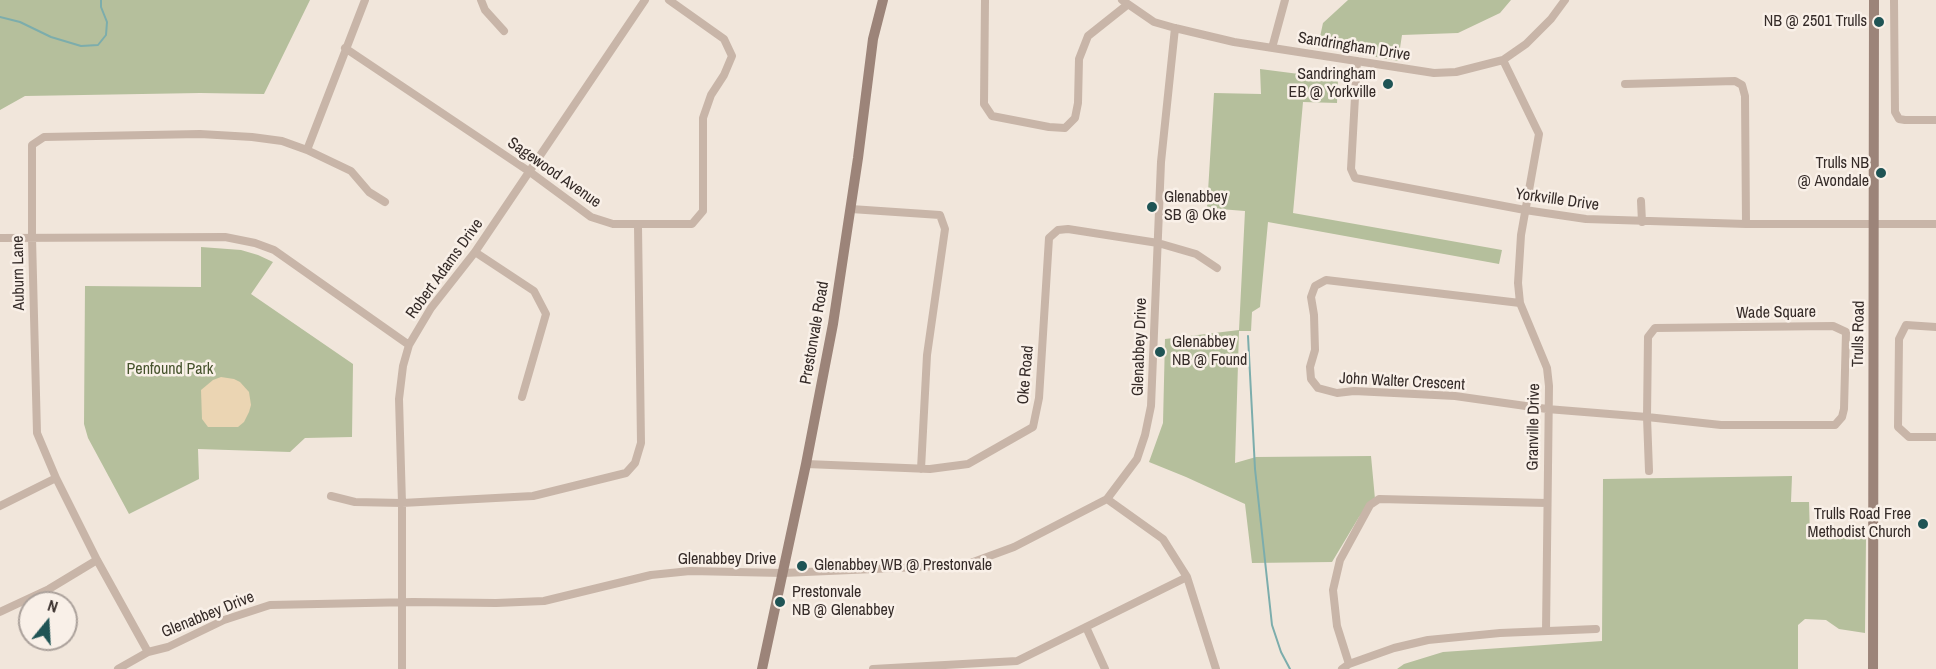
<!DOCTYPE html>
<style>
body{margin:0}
#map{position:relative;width:1936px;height:669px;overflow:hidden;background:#f1e6db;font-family:"Archivo Narrow",sans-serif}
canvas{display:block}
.north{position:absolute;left:18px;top:591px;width:60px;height:60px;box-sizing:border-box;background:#f9f0e8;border:2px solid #aba19b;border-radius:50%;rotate:18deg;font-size:16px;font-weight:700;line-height:24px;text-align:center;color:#352b28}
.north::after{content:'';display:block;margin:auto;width:21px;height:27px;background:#1f5455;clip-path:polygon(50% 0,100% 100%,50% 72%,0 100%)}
</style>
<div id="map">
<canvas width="1936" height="669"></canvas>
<div class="north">N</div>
</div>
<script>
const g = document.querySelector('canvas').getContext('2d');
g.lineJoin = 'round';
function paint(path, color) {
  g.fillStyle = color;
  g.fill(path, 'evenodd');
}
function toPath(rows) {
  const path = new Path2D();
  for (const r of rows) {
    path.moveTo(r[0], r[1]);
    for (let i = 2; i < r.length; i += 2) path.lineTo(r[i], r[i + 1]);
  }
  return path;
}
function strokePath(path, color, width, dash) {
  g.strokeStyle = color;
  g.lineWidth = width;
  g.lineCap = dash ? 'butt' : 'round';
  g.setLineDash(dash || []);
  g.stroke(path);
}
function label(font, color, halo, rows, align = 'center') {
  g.font = font + ' "Archivo Narrow",sans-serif';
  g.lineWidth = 5;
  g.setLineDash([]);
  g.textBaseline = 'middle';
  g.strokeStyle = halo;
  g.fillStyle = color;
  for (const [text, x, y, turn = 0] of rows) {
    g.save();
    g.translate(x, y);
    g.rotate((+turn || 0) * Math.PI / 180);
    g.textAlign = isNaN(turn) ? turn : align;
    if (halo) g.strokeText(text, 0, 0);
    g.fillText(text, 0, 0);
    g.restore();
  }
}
const green = toPath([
 [0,0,310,0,264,94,200,93,25,96,0,110],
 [1348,0,1511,0,1500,13,1458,33,1402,35,1398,61,1318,46,1323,23],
 [1260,69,1338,79,1337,103,1303,102,1293,213,1502,250,1499,264,1268,222,1260,307,1252,312,1251,331,1239,331,1235,463,1256,457,1371,456,1375,499,1359,517,1332,562,1252,563,1245,504,1186,477,1149,462,1163,423,1165,339,1239,330,1245,211,1207,208,1214,93,1261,94],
 [201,247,241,250,258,255,273,262,251,294,353,364,352,437,305,438,290,452,198,449,199,479,129,514,88,438,84,424,85,286,201,287],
 [1792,476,1791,502,1809,502,1810,537,1866,538,1865,633,1839,629,1826,620,1805,619,1798,625,1798,669,1397,669,1404,664,1443,652,1602,641,1603,479]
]);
const sand = toPath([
 [221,377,234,379,240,382,249,392,251,405,249,412,244,422,238,427,208,427,202,419,201,390,213,380]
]);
const stream = toPath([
 [0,17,20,22,51,37,81,46,98,45,106,35,107,22,101,7,101,0],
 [1248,336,1255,469,1272,625,1281,652,1290,669]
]);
const street = toPath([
 [481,0,485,10,504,31],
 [985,0,984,104,992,116,1049,127,1065,128,1075,118,1078,103,1079,59,1088,36,1127,5],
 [1122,0,1154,22,1175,28,1234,42,1434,73,1456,72,1503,60,1526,44,1551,19,1565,0],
 [1894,0,1895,112,1899,119,1905,120,1936,120],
 [345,48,530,172,591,217,613,224,692,224,703,211,703,118,711,95,724,75,732,56,724,39,669,0],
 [1272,48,1285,0],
 [1503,60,1539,134,1521,235,1518,283,1520,303,1547,368,1549,386,1546,631],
 [1357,61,1351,169,1355,178,1525,210,1586,219,1746,224,1936,224],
 [1625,84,1735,81,1742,85,1745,96,1746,224],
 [307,150,365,0],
 [1641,201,1642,222],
 [851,209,940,215,945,229,927,355,921,469],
 [0,238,225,237,255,243,274,250,409,345],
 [475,252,534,291,546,314,522,397],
 [1520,303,1326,280,1315,286,1311,297,1314,315,1315,350,1310,367,1311,379,1318,388,1337,393,1354,391,1455,396,1547,409,1647,417,1721,425,1835,425,1842,417,1844,409,1846,332,1833,326,1655,328,1648,337,1647,417,1649,471],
 [1936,327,1906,325,1899,339,1898,427,1909,437,1936,437],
 [806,464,930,469,968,464,1033,427,1039,398,1049,238,1058,230,1068,229,1158,243,1196,254,1217,268],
 [331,496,355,502,402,503,533,496,626,473,635,463,641,443,638,226],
 [1107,499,1163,539,1187,577,1216,669],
 [0,506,56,478],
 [0,612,49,589,97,560],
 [1086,627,1105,669],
 [148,652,97,560,56,478,37,433,32,238,32,145,44,137,200,134,252,137,282,141,307,150,351,171,369,192,385,202],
 [1349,664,1337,626,1333,590,1340,560,1370,505,1379,499,1547,503],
 [118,669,148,652,168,647,224,620,270,605,413,602,496,603,544,601,651,575,690,571,783,573,965,565,1014,547,1107,499,1137,459,1145,435,1151,406,1161,162,1175,28],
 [402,669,402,503,399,399,403,366,409,345,431,308,475,252,645,0],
 [873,669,1017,661,1187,577],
 [1342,669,1349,664,1394,648,1428,640,1500,633,1596,629]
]);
const secondary = toPath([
 [762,669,806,464,833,324,858,158,873,39,883,0],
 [1873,669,1874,0]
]);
const markers = [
 [1879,22,6,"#1f5455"],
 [1388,84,6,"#1f5455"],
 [1881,173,6,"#1f5455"],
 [1152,207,6,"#1f5455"],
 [1160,352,6,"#1f5455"],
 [1923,524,6,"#1f5455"],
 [802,566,6,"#1f5455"],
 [780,602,6,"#1f5455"]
];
const poiNames = [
 ["NB @ 2501 Trulls",1867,22],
 ["Sandringham",1376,75],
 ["EB @ Yorkville",1376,93],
 ["Trulls NB",1869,164],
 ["@ Avondale",1869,182],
 ["Glenabbey",1164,198,"left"],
 ["SB @ Oke",1164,216,"left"],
 ["Glenabbey",1172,343,"left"],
 ["NB @ Found",1172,361,"left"],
 ["Trulls Road Free",1911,515],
 ["Methodist Church",1911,533],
 ["Glenabbey WB @ Prestonvale",814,566,"left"],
 ["Prestonvale",792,593,"left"],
 ["NB @ Glenabbey",792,611,"left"]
];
const streetNames = [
 ["Sandringham Drive",1354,47,9],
 ["Sagewood Avenue",554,173,35],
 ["Yorkville Drive",1557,200,8],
 ["Robert Adams Drive",445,269,-54],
 ["Auburn Lane",19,273,-91],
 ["Wade Square",1776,313,-1],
 ["Prestonvale Road",815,333,-80],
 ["Trulls Road",1859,334,-89],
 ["Glenabbey Drive",1140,347,-88],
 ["Oke Road",1026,375,-85],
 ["John Walter Crescent",1402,382,3],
 ["Granville Drive",1534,427,-89],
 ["Glenabbey Drive",727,560],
 ["Glenabbey Drive",208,615,-22]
];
const parkNames = [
 ["Penfound Park",170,370]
];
paint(green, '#b5bf9c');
paint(sand, '#ebd5b3');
strokePath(stream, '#7cadac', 2);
strokePath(street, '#c8b5a8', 8);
strokePath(secondary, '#9c8479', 10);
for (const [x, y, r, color] of markers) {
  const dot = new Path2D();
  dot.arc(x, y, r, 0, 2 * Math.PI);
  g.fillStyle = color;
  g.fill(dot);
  strokePath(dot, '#f9f0e8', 2);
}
label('16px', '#352b28', '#f9f0e8', poiNames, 'right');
label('16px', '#352b28', '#f9f0e8', streetNames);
label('16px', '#46532d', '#f9f0e8', parkNames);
</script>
